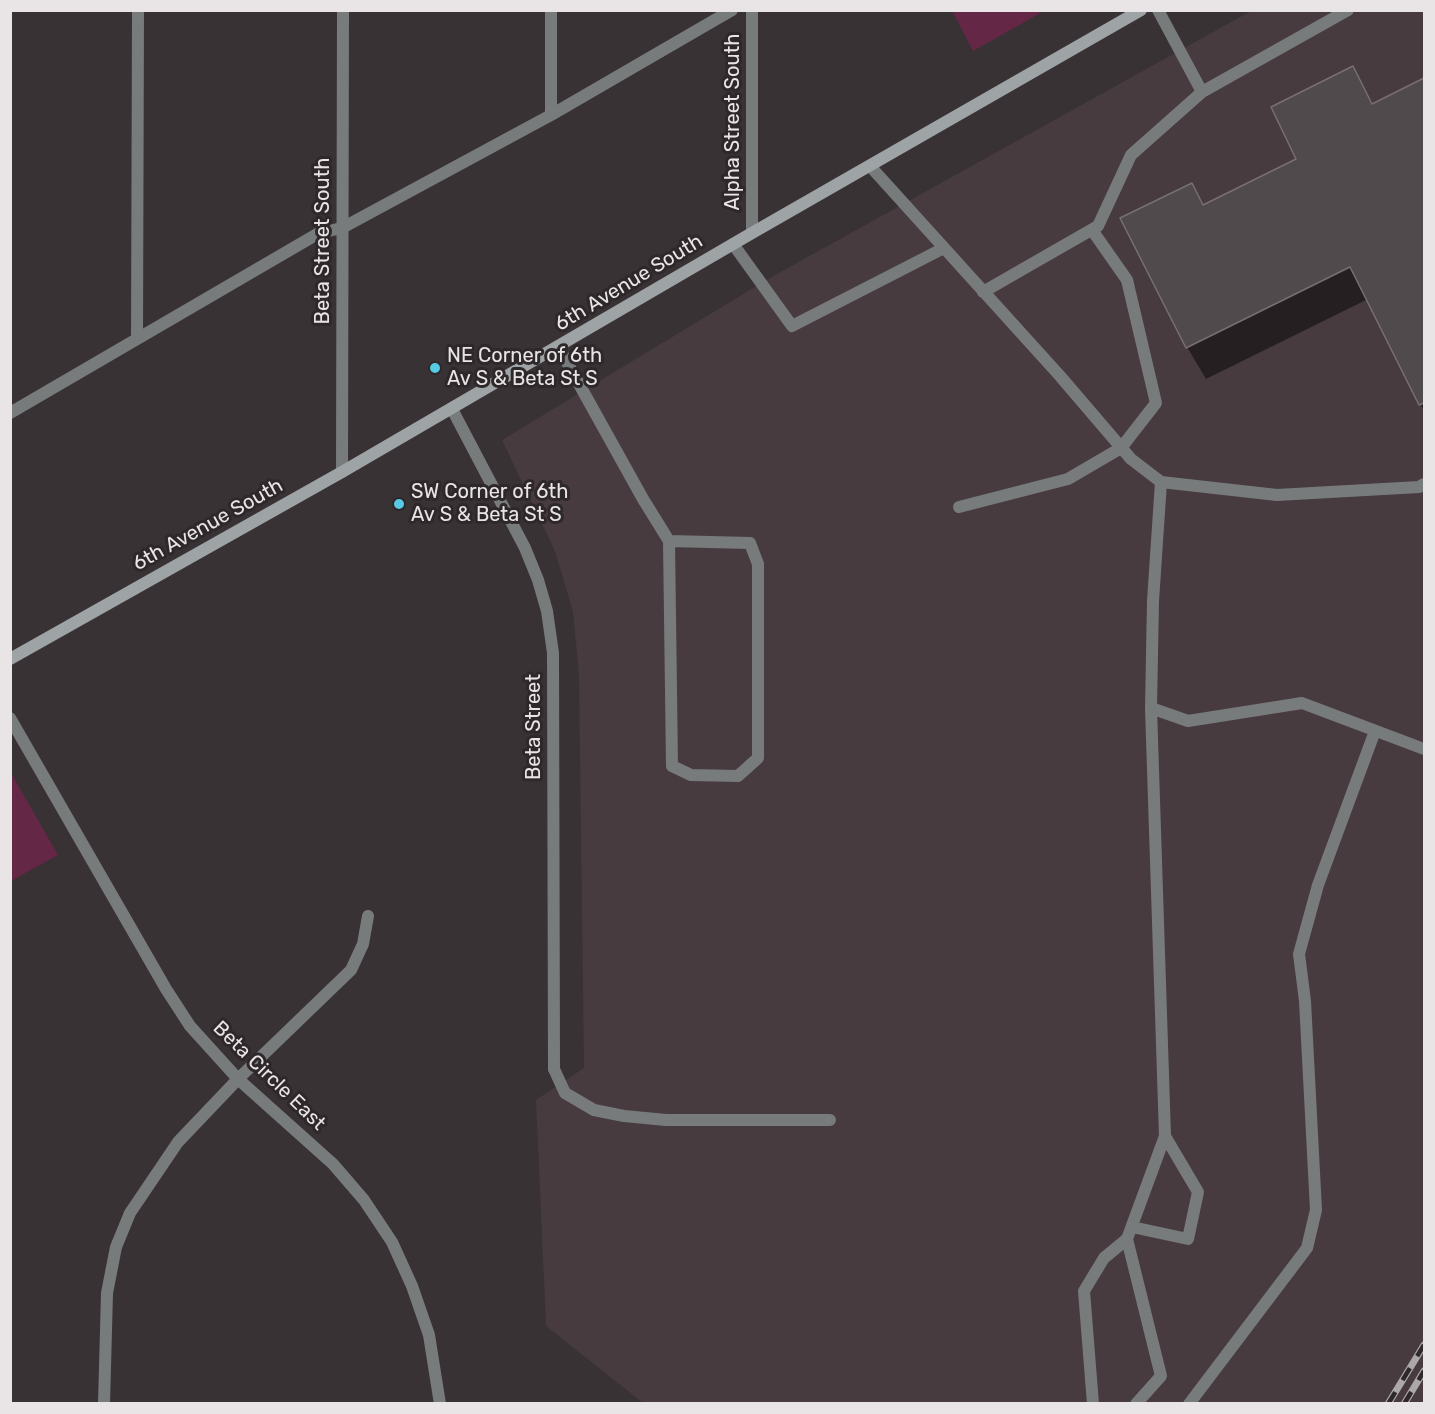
<!DOCTYPE html>
<style>
body{margin:0}
#map{position:relative;width:1435px;height:1414px;overflow:hidden;background:#383234;font-family:Rubik,sans-serif}
canvas{display:block}
.frame{position:absolute;inset:0;border:12px solid #e9e5e7;pointer-events:none}
</style>
<div id="map">
<canvas width="1435" height="1414"></canvas>
<div class="frame"></div>
</div>
<script>
const g = document.querySelector('canvas').getContext('2d');
g.lineJoin = 'round';
function paint(path, color) {
  g.fillStyle = color;
  g.fill(path, 'evenodd');
}
function toPath(rows) {
  const path = new Path2D();
  for (const r of rows) {
    path.moveTo(r[0], r[1]);
    for (let i = 2; i < r.length; i += 2) path.lineTo(r[i], r[i + 1]);
  }
  return path;
}
function strokePath(path, color, width, dash) {
  g.strokeStyle = color;
  g.lineWidth = width;
  g.lineCap = dash ? 'butt' : 'round';
  g.setLineDash(dash || []);
  g.stroke(path);
}
function label(font, color, halo, rows, align = 'center') {
  g.font = font + ' Rubik,sans-serif';
  g.lineWidth = 6;
  g.setLineDash([]);
  g.textBaseline = 'middle';
  g.strokeStyle = halo;
  g.fillStyle = color;
  for (const [text, x, y, turn = 0] of rows) {
    g.save();
    g.translate(x, y);
    g.rotate((+turn || 0) * Math.PI / 180);
    g.textAlign = isNaN(turn) ? turn : align;
    if (halo) g.strokeText(text, 0, 0);
    g.fillText(text, 0, 0);
    g.restore();
  }
}
const built = toPath([
 [1251,11,1424,11,1424,1403,643,1403,546,1326,536,1100,584,1068,579,674,573,612,555,551,502,440,768,279]
]);
const green = toPath([
 [952,11,1044,11,973,51],
 [11,773,58,855,11,881,10,881]
]);
const shadow = toPath([
 [1352,68,1374,106,1424,80,1424,411,1368,299,1206,379,1187,347,1203,206,1298,159]
]);
const building = toPath([
 [1353,66,1372,104,1424,78,1424,403,1419,405,1350,267,1186,348,1120,218,1192,183,1203,205,1296,159,1271,107,1353,66]
]);
const service = toPath([
 [1202,92,1348,10],
 [551,115,551,10],
 [870,166,1060,376,1131,459,1161,482,1277,495,1419,487,1424,484],
 [733,244,792,326,944,248],
 [983,292,1098,226,1131,155,1202,92,1158,10],
 [137,339,138,10],
 [559,348,643,499,669,541,672,766,691,775,738,776,758,758,758,564,750,543,669,541],
 [10,413,319,233,342,228,551,115,732,10],
 [1161,482,1153,601,1151,708,1188,721,1302,703,1424,749],
 [959,507,1068,479,1121,448,1156,403,1127,280,1092,230],
 [1151,708,1165,1136],
 [554,1069,565,1093,594,1110,624,1116,666,1120,830,1120],
 [1127,1239,1161,1376,1136,1404],
 [1093,1404,1084,1291,1104,1258,1127,1239,1165,1136,1198,1192,1188,1239,1132,1227],
 [1189,1404,1307,1248,1316,1210,1305,1001,1299,954,1318,885,1375,731]
]);
const minor = toPath([
 [752,10,752,233],
 [452,409,525,548,538,580,547,611,553,653,554,1069],
 [342,472,343,10],
 [10,718,166,989,190,1026,238,1079,333,1164,364,1200,392,1242,412,1286,429,1335,440,1404],
 [104,1404,107,1293,116,1247,130,1213,178,1142,238,1079,351,970,363,944,368,916]
]);
const secondary = toPath([
 [10,659,342,472,752,233,1141,10]
]);
const rail = toPath([
 [1388,1404,1424,1345],
 [1404,1404,1424,1371]
]);
const markers = [
 [435,368,6,"#57c9e2"],
 [399,504,6,"#57c9e2"]
];
const streetNames = [
 ["Alpha Street South",733,122,-90],
 ["Beta Street South",323,241,-90],
 ["6th Avenue South",629,283,-31],
 ["6th Avenue South",208,525,-29],
 ["Beta Street",534,727,-90],
 ["Beta Circle East",269,1076,44]
];
const poiNames = [
 ["NE Corner of 6th",447,356],
 ["Av S & Beta St S",447,379],
 ["SW Corner of 6th",411,492],
 ["Av S & Beta St S",411,515]
];
paint(built, '#473b40');
paint(green, '#642745');
paint(shadow, '#0007');
paint(building, '#514a4d');
strokePath(building, '#777073', 1.5);
strokePath(service, '#787b7c', 12);
strokePath(minor, '#787b7c', 12);
strokePath(secondary, '#9ea3a5', 12);
strokePath(rail, '#aca7a9', 7);
strokePath(rail, '#2e282a', 4.5, [14]);
for (const [x, y, r, color] of markers) {
  const dot = new Path2D();
  dot.arc(x, y, r, 0, 2 * Math.PI);
  g.fillStyle = color;
  g.fill(dot);
  strokePath(dot, '#2e282a', 2);
}
label('20px', '#e9e5e7', '#2e282a', streetNames);
label('20px', '#e9e5e7', '#2e282a', poiNames, 'left');
</script>
